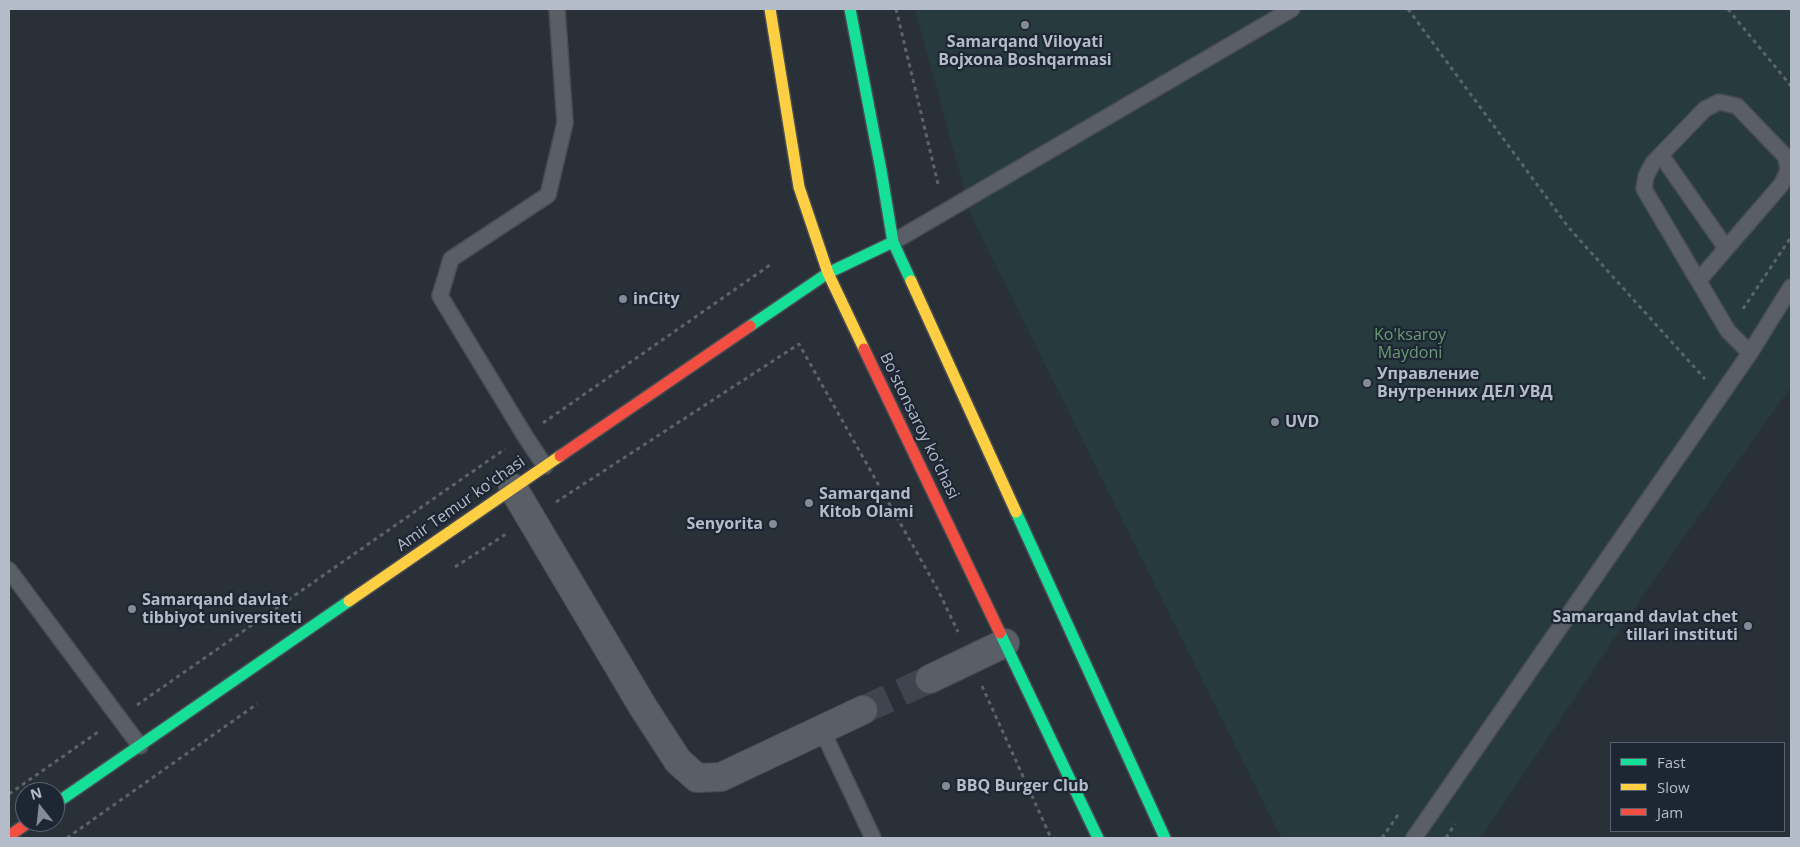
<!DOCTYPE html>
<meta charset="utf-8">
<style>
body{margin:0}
#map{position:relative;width:1800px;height:847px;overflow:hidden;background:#2a3038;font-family:"Open Sans",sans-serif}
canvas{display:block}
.frame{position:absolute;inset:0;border:10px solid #b4bcc9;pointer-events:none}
.legend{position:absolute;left:1610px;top:742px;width:175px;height:90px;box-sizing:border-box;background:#1d2633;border:1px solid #59626f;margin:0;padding:6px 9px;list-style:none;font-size:15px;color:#b4bcc9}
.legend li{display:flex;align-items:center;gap:10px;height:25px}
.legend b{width:25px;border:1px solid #59626f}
.north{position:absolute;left:15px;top:782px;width:50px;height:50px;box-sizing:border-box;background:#1d2633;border:1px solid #59626f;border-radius:50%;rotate:344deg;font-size:14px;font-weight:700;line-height:20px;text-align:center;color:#b4bcc9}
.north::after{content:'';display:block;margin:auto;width:18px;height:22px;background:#848b96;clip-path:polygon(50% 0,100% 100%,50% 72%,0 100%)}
</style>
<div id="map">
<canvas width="1800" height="847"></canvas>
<div class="frame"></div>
<ul class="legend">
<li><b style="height:6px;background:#16e098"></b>Fast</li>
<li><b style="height:6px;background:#ffcf43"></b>Slow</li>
<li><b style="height:6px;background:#f24e42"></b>Jam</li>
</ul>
<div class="north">N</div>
</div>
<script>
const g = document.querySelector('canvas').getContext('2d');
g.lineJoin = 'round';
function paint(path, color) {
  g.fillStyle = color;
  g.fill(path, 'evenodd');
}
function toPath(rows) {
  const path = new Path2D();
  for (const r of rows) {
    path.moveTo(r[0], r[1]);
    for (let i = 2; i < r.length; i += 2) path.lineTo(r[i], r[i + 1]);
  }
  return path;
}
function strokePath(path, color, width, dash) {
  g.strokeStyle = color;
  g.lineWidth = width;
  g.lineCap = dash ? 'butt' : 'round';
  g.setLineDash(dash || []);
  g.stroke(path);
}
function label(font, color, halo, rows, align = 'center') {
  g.font = font + ' "Open Sans",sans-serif';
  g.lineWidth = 4.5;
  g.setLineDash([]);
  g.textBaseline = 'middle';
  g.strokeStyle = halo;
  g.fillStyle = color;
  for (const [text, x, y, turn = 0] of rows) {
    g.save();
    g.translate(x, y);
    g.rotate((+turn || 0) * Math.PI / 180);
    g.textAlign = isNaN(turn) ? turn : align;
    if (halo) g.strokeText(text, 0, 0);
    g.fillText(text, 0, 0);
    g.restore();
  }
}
const green = toPath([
 [915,9,1791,9,1791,387,1657,575,1481,838,1281,838,972,218]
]);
const streetTunnel = toPath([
 [863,710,930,679]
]);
const path = toPath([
 [896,9,939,188],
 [1408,9,1569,228,1705,379],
 [1728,9,1791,86],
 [1743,309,1791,237],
 [543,423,770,265],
 [556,502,799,344,938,590,958,632],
 [455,567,506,534],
 [982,686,1051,838],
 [137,705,505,449],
 [9,794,101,730],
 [67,838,257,704],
 [1382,838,1400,812],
 [1446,838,1455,824]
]);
const lane = toPath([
 [1661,155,1726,248],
 [893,242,1292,9],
 [1699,280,1781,185,1788,171,1786,157,1737,106,1719,102,1705,109,1653,163,1646,176,1644,189,1728,331,1750,353],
 [545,466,525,436,440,296,451,259,548,195,565,123,557,9],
 [9,570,140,746],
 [822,730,873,838],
 [1414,838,1750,353,1791,287]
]);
const street = toPath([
 [513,488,643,707,678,761,697,778,721,777,863,710],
 [930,679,1005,643]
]);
const fast = toPath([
 [850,9,881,170,893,242,911,281],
 [750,326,828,273,893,242],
 [1016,512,1165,838],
 [1000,633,1098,838],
 [55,804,349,601]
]);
const slow = toPath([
 [770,9,799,187,828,273,864,349],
 [911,281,1016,512],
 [349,601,560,456]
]);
const jam = toPath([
 [864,349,1000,633],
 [560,456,750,326],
 [9,836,29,822]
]);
const markers = [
 [1025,25,5,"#848b96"],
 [623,299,5,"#848b96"],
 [1367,383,5,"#848b96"],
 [1275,422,5,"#848b96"],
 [809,503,5,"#848b96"],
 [773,524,5,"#848b96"],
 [132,609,5,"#848b96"],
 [1748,626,5,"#848b96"],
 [946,786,5,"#848b96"]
];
const poiNames = [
 ["Samarqand Viloyati",1025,42,"center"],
 ["Bojxona Boshqarmasi",1025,60,"center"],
 ["inCity",633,299],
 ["Управление",1377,374],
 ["Внутренних ДЕЛ УВД",1377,392],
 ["UVD",1285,422],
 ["Samarqand",819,494],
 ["Kitob Olami",819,512],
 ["Senyorita",763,524,"right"],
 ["Samarqand davlat",142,600],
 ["tibbiyot universiteti",142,618],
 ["Samarqand davlat chet",1738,617,"right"],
 ["tillari instituti",1738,635,"right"],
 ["BBQ Burger Club",956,786]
];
const parkNames = [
 ["Ko'ksaroy",1410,335],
 ["Maydoni",1410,353]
];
const streetNames = [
 ["Bo'stonsaroy ko'chasi",919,426,64],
 ["Amir Temur ko'chasi",461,504,-35]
];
paint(green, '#273a3e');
strokePath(streetTunnel, '#3f454e', 28, [28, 14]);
strokePath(lane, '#484c53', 18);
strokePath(street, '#484c53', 30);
strokePath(fast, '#484c53', 14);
strokePath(slow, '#484c53', 14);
strokePath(jam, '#484c53', 14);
strokePath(path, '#5d636a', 3, [4, 4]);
strokePath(lane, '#5a5e66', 15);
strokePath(street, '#5a5e66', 28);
strokePath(fast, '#16e098', 11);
strokePath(slow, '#ffcf43', 11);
strokePath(jam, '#f24e42', 11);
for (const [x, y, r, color] of markers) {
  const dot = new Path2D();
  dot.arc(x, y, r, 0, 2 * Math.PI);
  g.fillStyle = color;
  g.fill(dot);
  strokePath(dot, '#1d2633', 2);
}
label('bold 16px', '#b4bcc9', '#1d2633', poiNames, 'left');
label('16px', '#6b9a76', '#1d2633', parkNames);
label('16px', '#b4bcc9', '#1d2633', streetNames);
</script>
